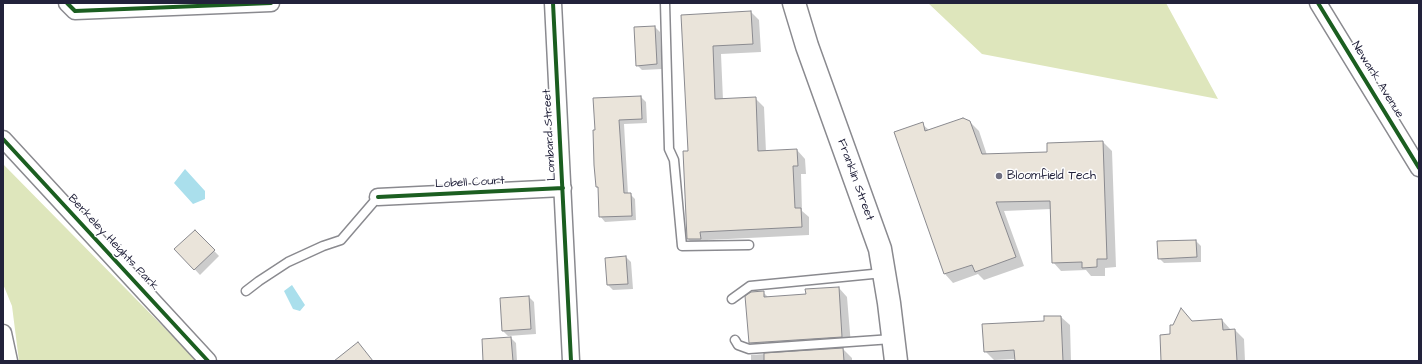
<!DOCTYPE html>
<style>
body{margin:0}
#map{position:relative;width:1422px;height:364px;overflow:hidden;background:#fff;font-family:"Architects Daughter",sans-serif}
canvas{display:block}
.frame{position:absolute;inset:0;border:4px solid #22223b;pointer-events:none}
</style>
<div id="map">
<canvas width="1422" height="364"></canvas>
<div class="frame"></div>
</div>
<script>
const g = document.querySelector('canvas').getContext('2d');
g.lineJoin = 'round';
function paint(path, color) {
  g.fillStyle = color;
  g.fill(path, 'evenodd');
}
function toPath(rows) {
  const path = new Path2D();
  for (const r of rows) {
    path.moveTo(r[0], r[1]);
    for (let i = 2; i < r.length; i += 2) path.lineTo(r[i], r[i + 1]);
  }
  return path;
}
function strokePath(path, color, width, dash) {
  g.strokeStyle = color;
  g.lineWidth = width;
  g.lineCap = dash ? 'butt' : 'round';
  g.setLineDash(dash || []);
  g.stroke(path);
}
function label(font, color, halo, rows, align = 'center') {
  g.font = font + ' "Architects Daughter",sans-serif';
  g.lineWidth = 3;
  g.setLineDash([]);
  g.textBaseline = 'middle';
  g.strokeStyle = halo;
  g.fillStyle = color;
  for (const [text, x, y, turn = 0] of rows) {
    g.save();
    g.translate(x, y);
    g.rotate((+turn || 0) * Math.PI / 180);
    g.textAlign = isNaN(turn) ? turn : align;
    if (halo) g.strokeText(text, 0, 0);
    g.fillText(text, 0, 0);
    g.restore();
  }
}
const green = toPath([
 [928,3,1166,3,1218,99,982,54],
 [3,164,197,361,19,361,12,306,3,284]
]);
const water = toPath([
 [185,169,205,191,205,199,193,204,174,183],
 [292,285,305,305,300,311,293,309,284,291]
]);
const shadow = toPath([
 [751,12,759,20,761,52,721,54,723,100,755,98,764,107,766,152,797,150,805,159,806,174,801,174,802,211,809,217,809,235,708,240,708,246,696,247,688,239,689,152,682,16],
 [655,27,660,32,662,69,642,70,637,65],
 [641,97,646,102,647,123,624,124,628,194,630,194,635,199,636,220,605,222,600,216,599,189,597,187,596,131],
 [970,122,979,131,987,155,1048,153,1103,142,1112,151,1116,267,1105,268,1105,276,1091,276,1086,270,1061,271,1053,262,1051,209,1004,211,1024,266,984,280,978,274,953,283,945,274,896,133,922,124,929,130],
 [195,231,219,256,200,275,176,249],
 [1196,241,1201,246,1201,262,1164,263,1159,258],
 [626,257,631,262,633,289,613,290,608,285],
 [839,288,847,297,851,345,759,352,750,343,763,292,769,298,807,295],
 [529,297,534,302,536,334,508,336,503,331],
 [1182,310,1193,322,1222,320,1231,330,1235,330,1244,339,1245,361,1162,361,1174,326],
 [1061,317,1070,325,1071,361,1016,361,1016,359,994,360,985,351,1045,322],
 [511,338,516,343,517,361,484,361],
 [843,349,852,358,852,361,751,361,751,355]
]);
const building = toPath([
 [751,11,753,44,713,46,715,99,756,97,758,151,797,149,798,166,793,166,795,208,801,208,802,227,700,232,701,239,687,239,683,151,688,151,681,15,751,11],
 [655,26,657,64,636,66,634,27,655,26],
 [641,96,642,119,619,120,624,193,631,193,632,216,599,217,598,187,596,187,594,165,593,130,595,130,593,98,641,96],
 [963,118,970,121,982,154,1047,152,1047,143,1103,141,1107,259,1097,259,1097,267,1082,268,1082,262,1052,263,1050,201,996,202,1016,257,975,272,972,265,944,274,894,132,923,122,925,131,963,118],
 [195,230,215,250,194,270,174,249,195,230],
 [1196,240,1197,257,1158,259,1157,241,1196,240],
 [626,256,628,284,607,285,605,258,626,256],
 [839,287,842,337,749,343,745,296,751,292,764,291,764,297,806,294,805,289,839,287],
 [529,296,531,329,502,331,500,298,529,296],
 [1181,308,1192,321,1222,319,1223,330,1235,329,1237,361,1161,361,1160,335,1170,334,1170,325,1173,325,1181,308],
 [1044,316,1061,316,1063,361,1015,361,1014,350,984,352,982,324,1044,321,1044,316],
 [511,337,513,361,483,361,482,339,511,337],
 [358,342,373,361,334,361,358,342],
 [843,348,844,361,764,361,764,353,843,348]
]);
const service = toPath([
 [665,3,669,149,674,160,682,246,749,245],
 [246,291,259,281,288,262,323,246,341,240,378,197],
 [732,299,750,286,883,273],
 [735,340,738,345,749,349,892,339]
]);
const minor = toPath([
 [67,3,75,11,271,3],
 [553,3,571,361],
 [1318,3,1419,168],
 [3,139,208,361],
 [378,197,563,188],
 [3,333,9,361]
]);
const secondary = toPath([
 [794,3,807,46,880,249,889,303,896,361]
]);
const cycleway = toPath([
 [67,3,75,11,271,3],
 [553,3,571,361],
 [1318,3,1419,168],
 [3,139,208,361],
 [378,197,563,188]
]);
const markers = [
 [999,176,4,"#6f6f80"]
];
const streetNames = [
 ["Newark Avenue",1377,80,58],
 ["Lombard Street",550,135,-93],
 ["Franklin Street",855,180,70],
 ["Lobell Court",470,183,-3],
 ["Berkeley Heights Park",113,243,47]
];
const poiNames = [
 ["Bloomfield Tech",1007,176]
];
paint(green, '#dee6bc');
paint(water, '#aadfec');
paint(shadow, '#0003');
paint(building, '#eae4da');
strokePath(building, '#8a8a8f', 1);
strokePath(service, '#8a8a8f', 11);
strokePath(minor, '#8a8a8f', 19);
strokePath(secondary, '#8a8a8f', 25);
strokePath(service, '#fff', 8);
strokePath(minor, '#fff', 16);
strokePath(secondary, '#fff', 22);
strokePath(cycleway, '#1b5e20', 4);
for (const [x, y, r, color] of markers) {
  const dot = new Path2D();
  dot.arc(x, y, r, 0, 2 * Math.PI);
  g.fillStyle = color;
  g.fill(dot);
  strokePath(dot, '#fff', 1.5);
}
label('12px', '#22223b', '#fff', streetNames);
label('12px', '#22223b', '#fff', poiNames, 'left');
</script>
